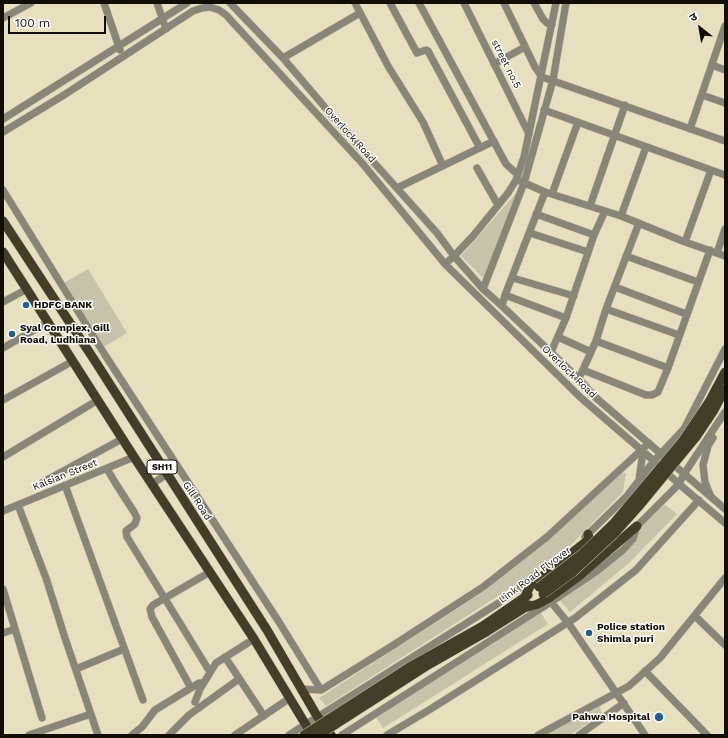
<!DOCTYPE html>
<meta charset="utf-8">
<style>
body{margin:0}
#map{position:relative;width:728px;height:738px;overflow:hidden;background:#e6e0bf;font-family:"Work Sans","Noto Sans Devanagari",sans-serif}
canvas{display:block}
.frame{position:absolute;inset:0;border:4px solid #110f04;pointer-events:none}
.north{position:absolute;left:680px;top:8px;width:40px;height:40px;-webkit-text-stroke:3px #fff;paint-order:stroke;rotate:329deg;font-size:11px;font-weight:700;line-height:16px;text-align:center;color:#110f04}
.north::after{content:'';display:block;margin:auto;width:14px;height:18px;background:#110f04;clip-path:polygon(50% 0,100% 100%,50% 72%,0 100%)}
.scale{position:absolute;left:8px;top:16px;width:98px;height:18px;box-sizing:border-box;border:2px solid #110f04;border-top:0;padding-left:5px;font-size:12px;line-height:14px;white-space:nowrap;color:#110f04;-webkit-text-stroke:3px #fff;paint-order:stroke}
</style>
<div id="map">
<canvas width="728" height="738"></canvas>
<div class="frame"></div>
<div class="north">उ</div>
<div class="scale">100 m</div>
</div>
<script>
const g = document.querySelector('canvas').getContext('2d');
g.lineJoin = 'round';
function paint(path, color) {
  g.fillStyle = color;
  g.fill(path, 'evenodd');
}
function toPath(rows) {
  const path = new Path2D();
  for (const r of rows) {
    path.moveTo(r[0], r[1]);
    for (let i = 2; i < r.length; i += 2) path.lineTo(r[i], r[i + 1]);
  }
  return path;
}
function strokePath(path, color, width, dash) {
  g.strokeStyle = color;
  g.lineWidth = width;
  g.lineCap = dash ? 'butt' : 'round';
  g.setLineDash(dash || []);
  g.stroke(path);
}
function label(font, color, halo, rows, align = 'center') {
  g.font = font + ' "Work Sans",sans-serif';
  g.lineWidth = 3;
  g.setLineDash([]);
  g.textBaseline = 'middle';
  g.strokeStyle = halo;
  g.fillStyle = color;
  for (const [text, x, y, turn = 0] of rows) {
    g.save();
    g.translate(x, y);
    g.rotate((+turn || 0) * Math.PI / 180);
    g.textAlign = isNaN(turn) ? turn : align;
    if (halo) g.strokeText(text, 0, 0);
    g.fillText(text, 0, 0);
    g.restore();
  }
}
const green = toPath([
 [517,192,484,279,461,256],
 [88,269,127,333,99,350,60,285],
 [626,473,623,492,565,551,523,580,326,706,319,698,483,592,552,538,616,475],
 [664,504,677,514,629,563,570,612,558,598,617,550],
 [539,610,548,624,383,728,374,714],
 [600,706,602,714,570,735,545,735]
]);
const minor = toPath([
 [104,3,120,50],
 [157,3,166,29],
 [230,3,283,58,334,118,437,233,454,256,483,289,502,306,579,379,595,397,725,509],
 [355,3,388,66,423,122,443,166],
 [390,3,417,53,426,50,428,51,480,148],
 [419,3,506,164,518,175],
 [464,3,529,134],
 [504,3,535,67,542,77,725,141],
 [534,3,543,19,547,23,552,24],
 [3,18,31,3],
 [283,58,360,13],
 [494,64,525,47],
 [712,65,725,70],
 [702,95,725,103],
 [544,110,725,175],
 [3,119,187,3],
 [690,129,725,26],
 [3,132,64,95,193,11,202,8,210,7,219,10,226,15,362,163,445,264,580,397,654,461,679,484,725,523],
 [477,168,498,205],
 [520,181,545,192,621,216,685,242,725,256],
 [397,188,494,141],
 [3,190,105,355,279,622,321,690],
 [552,194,578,122],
 [590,206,625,105],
 [536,214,594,235],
 [621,216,646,147],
 [530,233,588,252],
 [685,242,711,170],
 [717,253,725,229],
 [626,256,698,282],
 [445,264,454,256,473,236,508,193,516,180,524,157,556,3],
 [513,278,574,296],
 [615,287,686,314],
 [483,289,524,183,553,80,566,3],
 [505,295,566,318],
 [3,302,27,289],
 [502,306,505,295,545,192],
 [606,309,679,335],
 [558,337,591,352],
 [596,341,668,368],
 [3,348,48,322],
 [551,352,566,318,594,235,605,211],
 [583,370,646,395,652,395,658,392,668,368,710,250],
 [581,374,596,341,606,309,639,223],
 [3,400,73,361],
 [3,457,98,400],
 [107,469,116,484,134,512,137,518,135,524,126,531,127,537,210,672],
 [639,480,643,452],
 [43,482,122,439],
 [152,484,167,474],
 [65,485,143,700],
 [711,497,705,482,703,465,708,446,713,438],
 [18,505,46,578,65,638,98,735],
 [3,511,134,457],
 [585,537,627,496,654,461,684,429,725,349],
 [3,589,42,718],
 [551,602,569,624,645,735],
 [695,616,725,645],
 [3,633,15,629],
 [225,657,264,716],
 [76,669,124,649],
 [645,671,707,735],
 [191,688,152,617,150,609,153,605,210,572],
 [301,689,321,690,392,646,483,587,547,537,649,443],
 [195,702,200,689,216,663,254,639],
 [29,735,91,714],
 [132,735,142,727,155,710,199,683,203,683],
 [169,735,189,715,239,679],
 [235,735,290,698],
 [289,735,497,604,534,577],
 [342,735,551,602,597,571,623,550,633,539,637,526,679,484,684,474,725,412],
 [387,735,429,710,575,618,636,570,699,500],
 [538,735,629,686,660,658,725,578],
 [579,735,624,703]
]);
const major = toPath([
 [3,221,95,361,267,630,317,716,331,735],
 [3,252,134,457,254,639,312,735],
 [524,599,530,586,587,541,589,538,588,534],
 [524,608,538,604,549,598,579,576,637,526],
 [483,626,528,595],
 [486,632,529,605]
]);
const majorBridge = toPath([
 [539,587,583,553,614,523,682,442,709,402,725,372],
 [543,594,573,572,614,534,640,505,696,437,714,410,725,389],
 [304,735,408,668,483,626],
 [319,735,428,665,486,632]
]);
const markers = [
 [26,305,4,"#226197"],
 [12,334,4,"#226197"],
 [589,633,4,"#226197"],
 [659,717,5,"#226197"]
];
const shields = [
 [162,467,30]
];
const shieldNames = [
 ["SH11",162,467]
];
const streetNames = [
 ["street no.5",506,64,63],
 ["Overlock Road",350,135,48],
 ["Overlock Road",569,372,44],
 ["Kalsian Street",65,475,-22],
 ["Gill Road",197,501,57],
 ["Link Road Flyover",535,575,-37]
];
const poiNames = [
 ["HDFC BANK",34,305],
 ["Syal Complex, Gill",20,328],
 ["Road, Ludhiana",20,340],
 ["Police station",597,627],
 ["Shimla puri",597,639],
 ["Pahwa Hospital",650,717,"right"]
];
paint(green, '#c7c3aa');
strokePath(minor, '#c0ba9d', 8);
strokePath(major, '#c0ba9d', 10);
strokePath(minor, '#888679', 7);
strokePath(major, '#423e29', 9);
strokePath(majorBridge, '#c0ba9d', 10, []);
strokePath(majorBridge, '#423e29', 9);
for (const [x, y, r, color] of markers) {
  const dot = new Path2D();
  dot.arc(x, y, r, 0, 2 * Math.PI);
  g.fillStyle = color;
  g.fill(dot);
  strokePath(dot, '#fff', 1.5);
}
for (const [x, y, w] of shields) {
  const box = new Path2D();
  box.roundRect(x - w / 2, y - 7, w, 14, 3);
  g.fillStyle = '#fff';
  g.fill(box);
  strokePath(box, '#110f04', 1);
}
label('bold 9px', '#110f04', null, shieldNames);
label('10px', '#110f04', '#fff', streetNames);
label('bold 10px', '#110f04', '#fff', poiNames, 'left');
</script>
